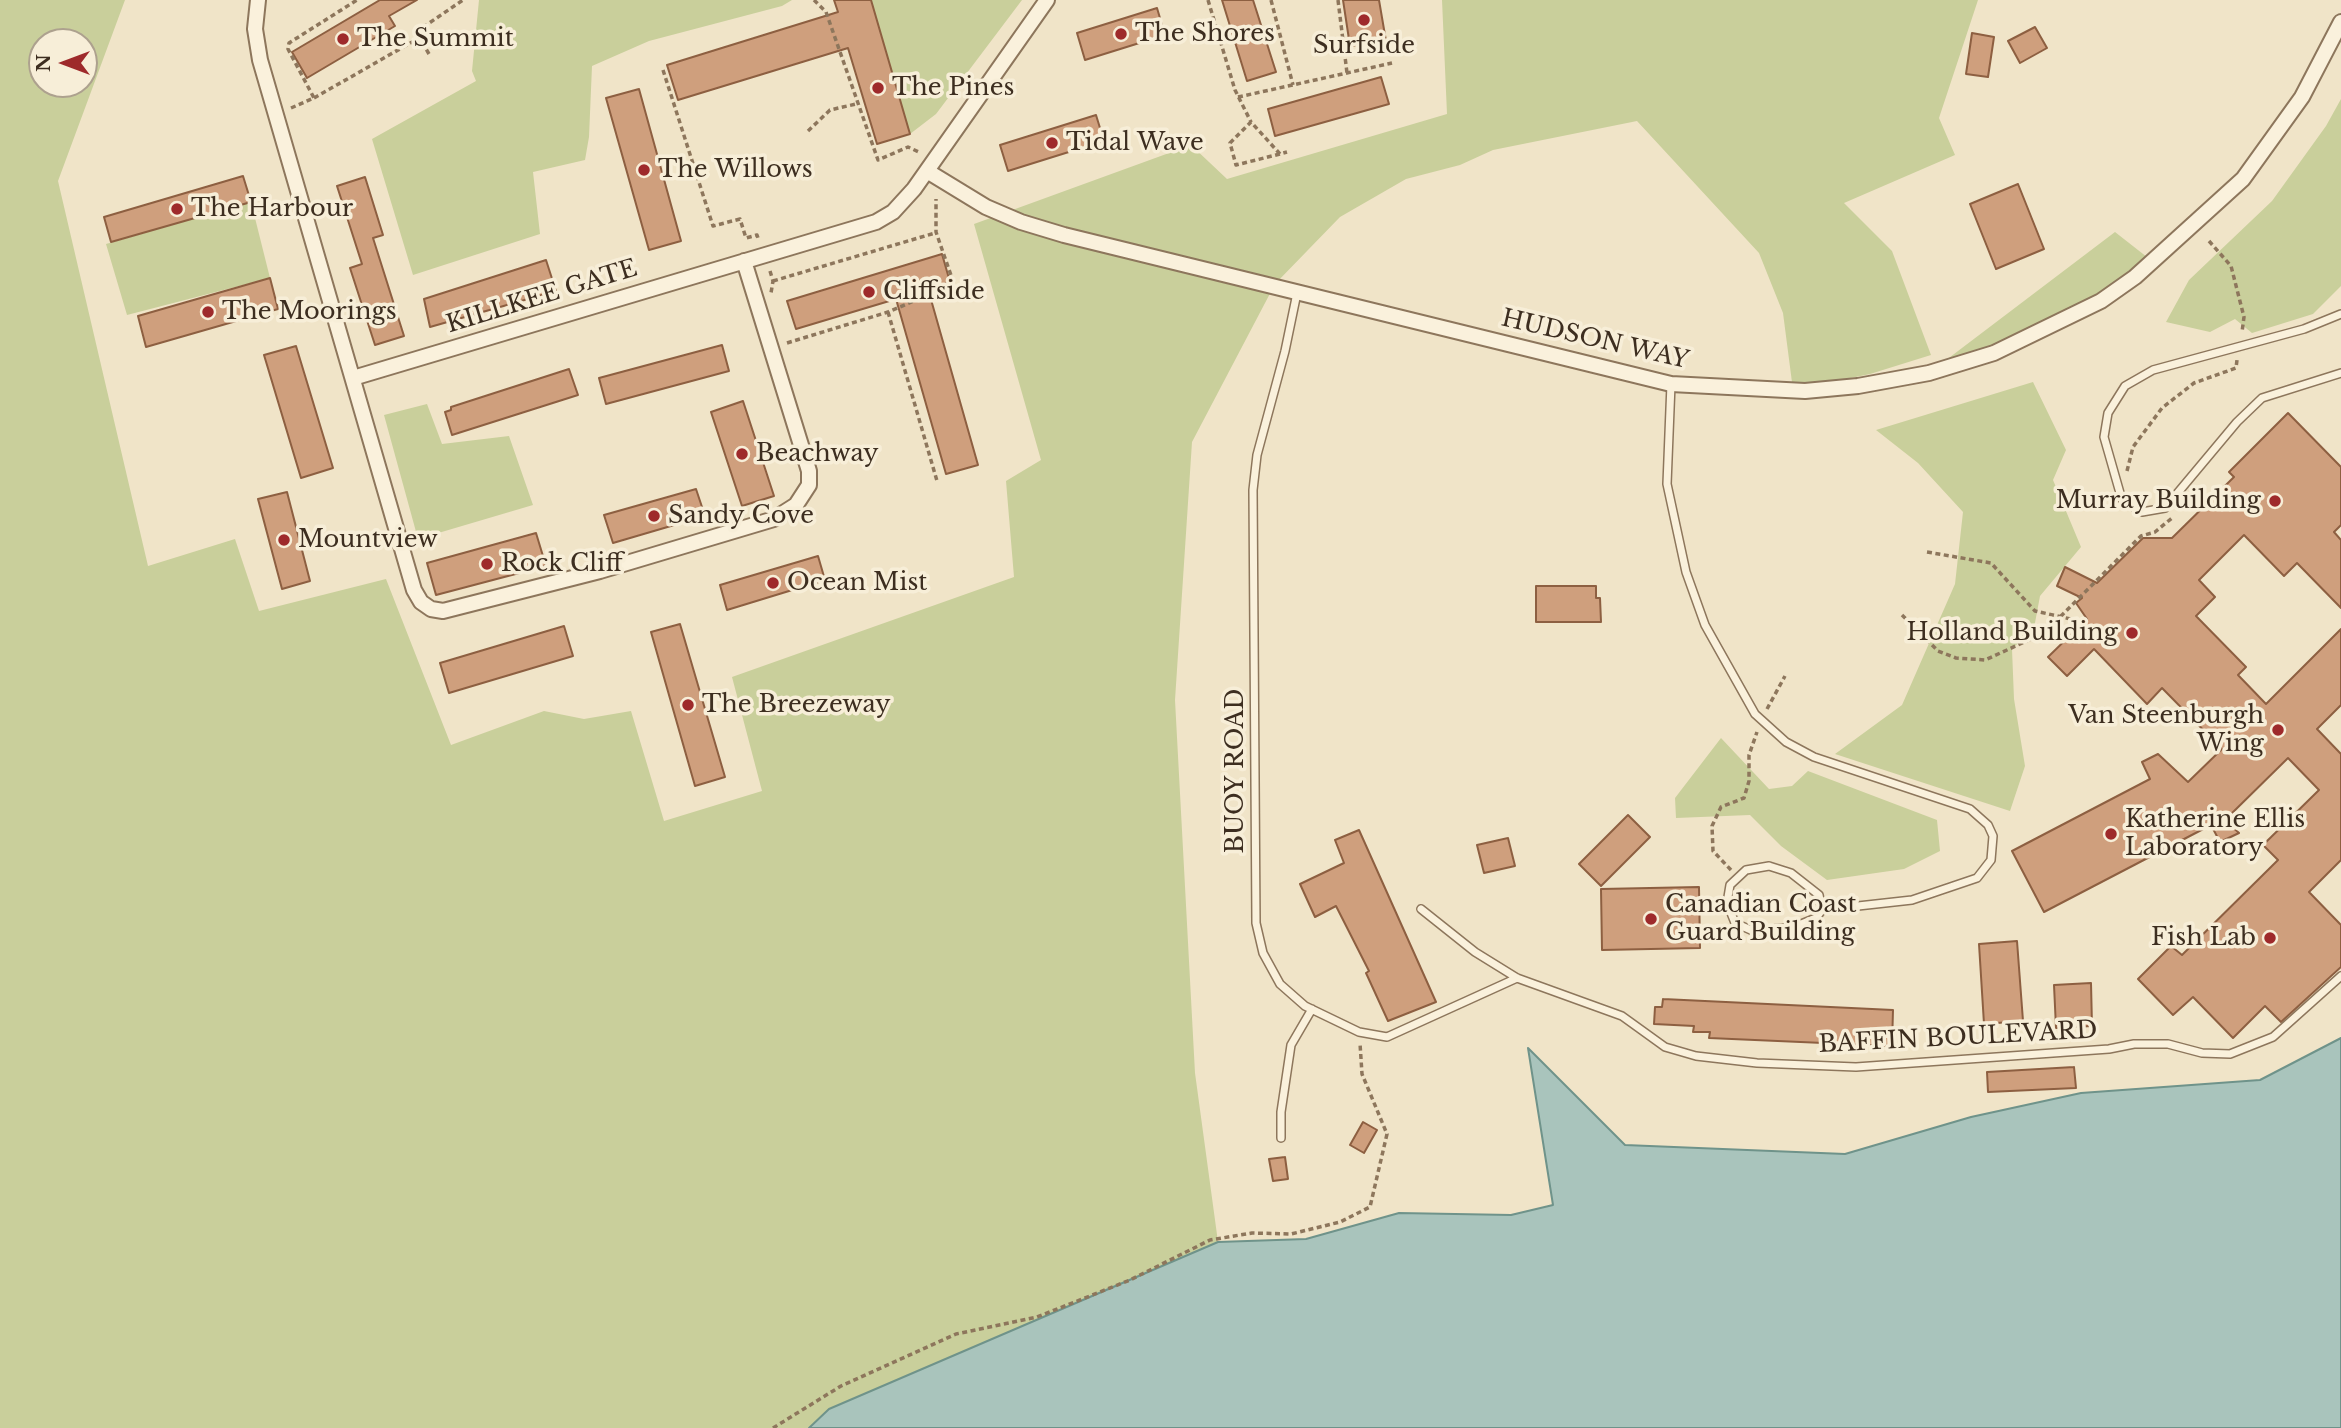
<!DOCTYPE html>
<style>
body{margin:0}
#map{position:relative;width:2341px;height:1428px;overflow:hidden;background:#f0e4c8;font-family:"Libre Baskerville",serif}
canvas{display:block}
.north{position:absolute;left:28px;top:28px;width:70px;height:70px;box-sizing:border-box;background:#f7eed8;border:2px solid #ada18e;border-radius:50%;rotate:270deg;font-size:19px;font-weight:700;line-height:28px;text-align:center;color:#3d2e20}
.north::after{content:'';display:block;margin:auto;width:24px;height:32px;background:#9e2a2b;clip-path:polygon(50% 0,100% 100%,50% 72%,0 100%)}
</style>
<div id="map">
<canvas width="2341" height="1428"></canvas>
<div class="north">N</div>
</div>
<script>
const g = document.querySelector('canvas').getContext('2d');
g.lineJoin = 'round';
function paint(path, color) {
  g.fillStyle = color;
  g.fill(path, 'evenodd');
}
function toPath(rows) {
  const path = new Path2D();
  for (const r of rows) {
    path.moveTo(r[0], r[1]);
    for (let i = 2; i < r.length; i += 2) path.lineTo(r[i], r[i + 1]);
  }
  return path;
}
function strokePath(path, color, width, dash) {
  g.strokeStyle = color;
  g.lineWidth = width;
  g.lineCap = dash ? 'butt' : 'round';
  g.setLineDash(dash || []);
  g.stroke(path);
}
function label(font, color, halo, rows, align = 'center') {
  g.font = font + ' "Libre Baskerville",serif';
  g.lineWidth = 7;
  g.setLineDash([]);
  g.textBaseline = 'middle';
  g.strokeStyle = halo;
  g.fillStyle = color;
  for (const [text, x, y, turn = 0] of rows) {
    g.save();
    g.translate(x, y);
    g.rotate((+turn || 0) * Math.PI / 180);
    g.textAlign = isNaN(turn) ? turn : align;
    if (halo) g.strokeText(text, 0, 0);
    g.fillText(text, 0, 0);
    g.restore();
  }
}
const green = toPath([
 [0,0,125,0,58,181,148,566,235,539,259,611,386,579,451,745,544,711,584,719,631,711,664,821,762,791,732,677,1014,577,1006,481,1041,460,974,224,1191,145,1227,179,1447,114,1442,0,1978,0,1939,118,1955,155,1844,203,1892,251,1931,355,1870,374,1793,390,1783,313,1759,253,1637,121,1493,150,1460,165,1406,179,1340,217,1275,284,1192,442,1175,700,1195,1073,1218,1242,829,1409,809,1428,0,1428],
 [42,42,84,42,84,84,42,84],
 [479,0,792,0,782,6,649,41,592,66,589,137,585,160,533,172,540,234,413,275,372,139,476,81,472,71],
 [871,0,1022,0,936,114,910,134],
 [2341,99,2341,286,2313,314,2252,333,2235,319,2210,332,2166,322,2189,280,2272,201,2326,126],
 [251,202,270,278,127,315,106,244],
 [2115,232,2152,261,2102,298,2012,343,1929,373],
 [2033,382,2066,450,2053,480,2081,547,2040,596,2034,628,2012,649,2014,699,2025,766,2010,811,1835,754,1902,705,1955,584,1963,512,1918,463,1876,430],
 [427,404,442,444,509,436,533,505,418,539,384,415],
 [1721,738,1769,789,1792,786,1808,771,1937,820,1940,851,1904,869,1827,880,1781,846,1750,815,1676,818,1675,798]
]);
const water = toPath([
 [2341,1038,2341,1428,809,1428,829,1409,1218,1242,1306,1239,1399,1213,1511,1215,1553,1205,1528,1048,1625,1145,1845,1154,1971,1117,2081,1093,2260,1080,2341,1038]
]);
const building = toPath([
 [380,0,417,0,389,16,395,26,307,78,292,52,380,0],
 [834,0,871,0,910,134,877,144,848,48,678,100,667,65,838,12,834,0],
 [1222,0,1253,0,1276,72,1247,81,1222,0],
 [1343,0,1379,0,1386,41,1350,46,1343,0],
 [1157,8,1165,35,1085,60,1077,33,1157,8],
 [2035,27,2047,48,2020,63,2008,41,2035,27],
 [1972,33,1994,37,1988,77,1966,74,1972,33],
 [1381,77,1389,104,1275,136,1268,109,1381,77],
 [639,89,681,241,649,250,606,98,639,89],
 [1096,115,1104,141,1008,171,1000,145,1096,115],
 [243,176,251,202,111,242,104,217,243,176],
 [365,177,383,235,373,238,404,336,375,345,350,268,362,264,337,186,365,177],
 [2018,184,2044,249,1996,269,1970,204,2018,184],
 [942,254,950,282,928,289,978,465,946,474,896,299,796,329,787,301,942,254],
 [546,260,556,291,430,327,424,299,546,260],
 [270,278,278,309,146,347,138,316,270,278],
 [722,345,729,371,606,404,599,378,722,345],
 [296,346,333,468,301,478,264,355,296,346],
 [569,369,578,395,452,435,445,412,451,410,451,407,569,369],
 [743,401,774,496,742,506,711,412,743,401],
 [2288,413,2341,467,2341,525,2334,532,2341,540,2341,608,2297,563,2284,576,2244,535,2199,580,2215,597,2196,616,2246,667,2238,675,2266,704,2341,629,2341,705,2317,729,2341,754,2341,860,2309,892,2341,925,2341,967,2281,1022,2265,1006,2233,1038,2193,997,2173,1015,2138,979,2171,946,2182,955,2278,860,2263,845,2319,790,2288,758,2225,820,2239,833,2220,842,2211,825,2044,912,2012,851,2150,779,2142,762,2158,754,2188,782,2222,749,2162,688,2147,704,2094,649,2067,676,2048,657,2087,619,2076,603,2082,598,2057,586,2065,567,2097,583,2143,538,2172,538,2234,477,2229,472,2288,413],
 [696,489,705,516,613,543,604,515,696,489],
 [287,492,310,581,282,589,258,499,287,492],
 [536,533,546,566,436,595,427,563,536,533],
 [818,556,825,580,727,610,720,585,818,556],
 [1536,586,1596,586,1596,598,1600,598,1601,622,1536,622,1536,586],
 [680,624,725,777,695,786,651,632,680,624],
 [564,626,573,656,449,693,440,663,564,626],
 [1628,815,1650,837,1601,886,1579,864,1628,815],
 [1359,830,1436,1002,1388,1021,1366,973,1369,971,1336,906,1315,917,1300,884,1344,863,1335,840,1359,830],
 [1508,838,1515,866,1484,873,1477,845,1508,838],
 [1699,887,1700,948,1602,950,1601,889,1699,887],
 [2017,941,2023,1021,1984,1024,1979,944,2017,941],
 [2091,983,2092,1026,2056,1028,2054,985,2091,983],
 [1663,999,1893,1010,1892,1046,1709,1038,1710,1032,1693,1032,1694,1026,1654,1024,1655,1007,1662,1007,1663,999],
 [2074,1067,2076,1088,1988,1092,1987,1072,2074,1067],
 [1363,1122,1377,1130,1364,1153,1350,1145,1363,1122],
 [1285,1157,1288,1179,1273,1181,1269,1159,1285,1157]
]);
const path = toPath([
 [814,0,826,12,878,160,908,147,921,153],
 [1208,0,1235,90,1251,122],
 [1271,0,1293,85],
 [1338,0,1347,73],
 [429,54,416,32,463,0],
 [663,70,713,226,740,219,746,238,757,235,759,241],
 [1238,97,1392,63],
 [314,98,419,38],
 [291,108,314,98,288,49,289,43,357,0],
 [808,131,830,110,856,104],
 [1280,154,1251,122,1230,143,1236,165,1280,154,1287,152],
 [2209,241,2231,266,2244,317,2242,332],
 [770,271,773,281,771,293],
 [773,281,935,233],
 [888,312,937,481],
 [787,343,888,312,954,284,936,232,936,199],
 [2127,471,2133,447,2162,408,2194,383,2236,368,2237,360],
 [1927,552,1991,563,2035,611,2084,622],
 [1902,615,1938,651,1956,658,1985,660,2031,639,2060,617,2141,536,2155,532,2172,518],
 [1767,709,1785,676],
 [1731,870,1713,851,1712,826,1721,807,1744,798,1749,781,1749,755,1757,732],
 [773,1428,841,1386,956,1334,1037,1317,1130,1280,1210,1240,1252,1233,1291,1234,1340,1222,1370,1207,1387,1134,1362,1074,1360,1043]
]);
const lane = toPath([
 [1297,293,1285,351,1257,455,1253,490,1256,923,1263,953,1280,984,1305,1006,1359,1032,1387,1037,1517,978],
 [2341,314,2304,329,2153,370,2125,386,2108,413,2104,437,2122,500,2142,512,2165,508,2237,422,2262,398,2341,373],
 [1671,384,1667,484,1686,572,1705,625,1755,714,1786,742,1814,757,1970,809,1988,825,1993,836,1991,860,1977,878,1912,900,1822,910],
 [1769,866,1791,873,1819,895,1822,910,1816,918,1794,927,1753,931,1735,923,1727,903,1730,885,1746,870,1769,866],
 [1421,909,1475,952,1517,978,1622,1016,1665,1047,1696,1056,1757,1063,1856,1067,2109,1049,2134,1044,2168,1044,2202,1053,2230,1054,2273,1037,2341,976],
 [1281,1138,1281,1112,1291,1045,1312,1009]
]);
const street = toPath([
 [258,0,255,29,260,60,414,590,421,602,431,609,443,611,600,571,774,519,796,505,809,485,809,471,744,261],
 [927,171,986,207,1021,222,1064,235,1671,384,1805,391,1858,386,1929,373,1994,353,2101,301,2135,277,2243,179,2302,97,2341,22],
 [353,378,876,222,893,212,914,189,1047,0]
]);
const markers = [
 [1364,20,7,"#9e2a2b"],
 [1121,34,7,"#9e2a2b"],
 [343,39,7,"#9e2a2b"],
 [878,88,7,"#9e2a2b"],
 [1052,143,7,"#9e2a2b"],
 [644,170,7,"#9e2a2b"],
 [177,209,7,"#9e2a2b"],
 [869,292,7,"#9e2a2b"],
 [208,312,7,"#9e2a2b"],
 [742,454,7,"#9e2a2b"],
 [2275,501,7,"#9e2a2b"],
 [654,516,7,"#9e2a2b"],
 [284,540,7,"#9e2a2b"],
 [487,564,7,"#9e2a2b"],
 [773,583,7,"#9e2a2b"],
 [2132,633,7,"#9e2a2b"],
 [688,705,7,"#9e2a2b"],
 [2278,730,7,"#9e2a2b"],
 [2111,834,7,"#9e2a2b"],
 [1651,919,7,"#9e2a2b"],
 [2270,938,7,"#9e2a2b"]
];
const poiNames = [
 ["The Shores",1135,34],
 ["The Summit",357,39],
 ["Surfside",1364,46,"center"],
 ["The Pines",892,88],
 ["Tidal Wave",1066,143],
 ["The Willows",658,170],
 ["The Harbour",191,209],
 ["Cliffside",883,292],
 ["The Moorings",222,312],
 ["Beachway",756,454],
 ["Murray Building",2261,501,"right"],
 ["Sandy Cove",668,516],
 ["Mountview",298,540],
 ["Rock Cliff",501,564],
 ["Ocean Mist",787,583],
 ["Holland Building",2118,633,"right"],
 ["The Breezeway",702,705],
 ["Van Steenburgh",2264,716,"right"],
 ["Wing",2264,744,"right"],
 ["Katherine Ellis",2125,820],
 ["Laboratory",2125,848],
 ["Canadian Coast",1665,905],
 ["Guard Building",1665,933],
 ["Fish Lab",2256,938,"right"]
];
const streetNames = [
 ["KILLKEE GATE",542,297,-17],
 ["HUDSON WAY",1595,340,13],
 ["BUOY ROAD",1236,771,-90],
 ["BAFFIN BOULEVARD",1958,1038,-3]
];
paint(green, '#c9cf9b');
paint(water, '#a9c4bc');
strokePath(water, '#6f938a', 2);
paint(building, '#cf9f7d');
strokePath(building, '#8d5f41', 2);
strokePath(lane, '#8d765c', 10);
strokePath(street, '#8d765c', 18);
strokePath(path, '#8d765c', 3.5, [5, 3.5]);
strokePath(lane, '#faf1dc', 7);
strokePath(street, '#faf1dc', 14);
for (const [x, y, r, color] of markers) {
  const dot = new Path2D();
  dot.arc(x, y, r, 0, 2 * Math.PI);
  g.fillStyle = color;
  g.fill(dot);
  strokePath(dot, '#f7eed8', 2.5);
}
label('24px', '#3d2e20', '#f7eed8', poiNames, 'left');
label('24px', '#3d2e20', '#f7eed8', streetNames);
</script>
